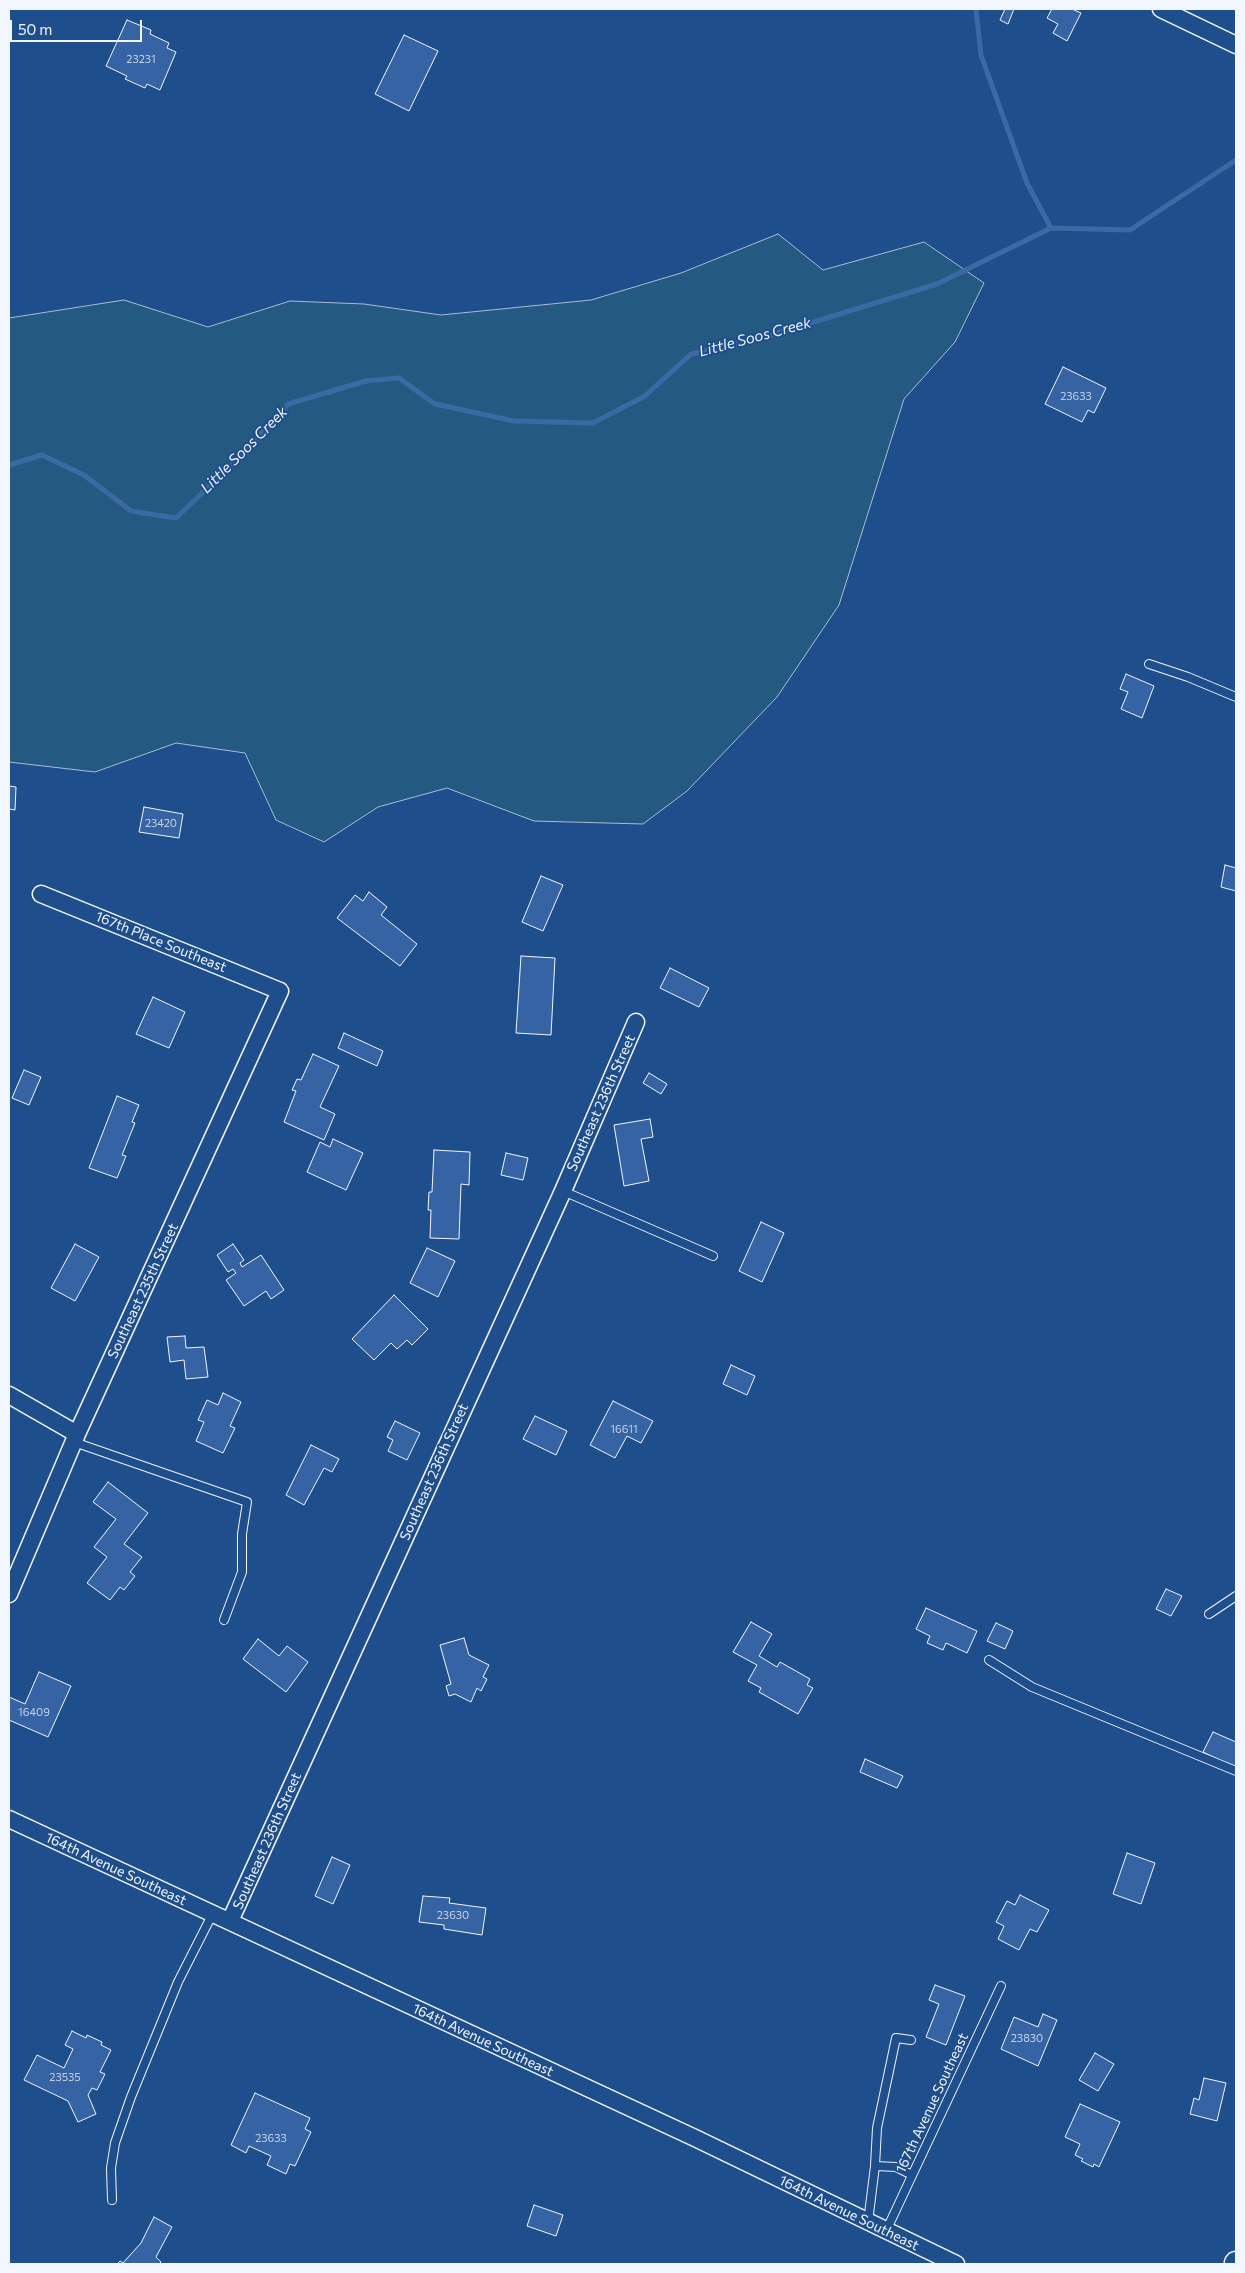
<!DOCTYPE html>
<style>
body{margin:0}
#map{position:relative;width:1245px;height:2273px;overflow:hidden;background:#1f4e8c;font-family:Commissioner,sans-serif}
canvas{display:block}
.frame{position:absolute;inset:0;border:10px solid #f2f6ff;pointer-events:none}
.scale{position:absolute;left:10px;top:20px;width:132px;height:22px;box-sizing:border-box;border:2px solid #f2f6ff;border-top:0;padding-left:6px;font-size:15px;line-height:18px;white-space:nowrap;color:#f2f6ff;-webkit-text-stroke:4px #1f4e8c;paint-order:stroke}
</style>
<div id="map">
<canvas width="1245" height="2273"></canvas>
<div class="frame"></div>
<div class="scale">50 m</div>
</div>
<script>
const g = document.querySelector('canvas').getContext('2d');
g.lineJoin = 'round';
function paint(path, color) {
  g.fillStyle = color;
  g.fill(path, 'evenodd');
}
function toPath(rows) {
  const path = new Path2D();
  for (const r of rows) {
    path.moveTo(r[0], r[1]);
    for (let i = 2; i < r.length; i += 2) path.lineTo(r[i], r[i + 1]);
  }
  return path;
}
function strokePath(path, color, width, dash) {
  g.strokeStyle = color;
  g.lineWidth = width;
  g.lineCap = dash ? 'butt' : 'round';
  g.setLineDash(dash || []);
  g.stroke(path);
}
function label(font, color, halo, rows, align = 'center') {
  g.font = font + ' Commissioner,sans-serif';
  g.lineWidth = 4;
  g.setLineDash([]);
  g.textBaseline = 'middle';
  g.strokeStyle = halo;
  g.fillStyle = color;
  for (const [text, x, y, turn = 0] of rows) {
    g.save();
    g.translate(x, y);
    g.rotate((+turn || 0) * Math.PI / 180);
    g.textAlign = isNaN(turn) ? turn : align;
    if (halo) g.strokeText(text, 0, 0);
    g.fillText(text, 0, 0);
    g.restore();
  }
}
const green = toPath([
 [778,234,823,270,924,242,984,283,955,342,904,399,839,605,777,697,687,791,643,824,534,821,447,788,378,807,324,842,276,820,245,753,176,743,95,772,9,762,9,318,124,300,208,327,290,301,364,304,441,315,591,300,681,273,778,234]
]);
const stream = toPath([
 [976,9,981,55,1027,183,1051,228],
 [9,465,42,455,84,475,131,511,176,518,236,461,288,404,366,381,399,378,435,404,514,421,593,423,645,396,691,354,749,342,937,284,1051,228,1130,230,1236,160]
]);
const building = toPath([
 [1005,9,1014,9,1008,24,1000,20,1005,9],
 [1052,9,1072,9,1081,13,1067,41,1053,33,1058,24,1047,18,1052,9],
 [127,20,151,30,150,34,169,43,167,48,176,52,160,90,147,84,145,88,125,79,127,76,106,66,127,20],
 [404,35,438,51,409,111,375,94,404,35],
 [1063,367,1106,388,1094,413,1088,410,1082,422,1045,404,1063,367],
 [1126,674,1154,686,1142,718,1121,709,1128,692,1120,689,1126,674],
 [9,786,16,787,15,810,9,809,9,786],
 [144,807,183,814,179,838,139,832,144,807],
 [1225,865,1236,868,1236,891,1221,887,1225,865],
 [541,876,563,885,543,931,522,922,541,876],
 [369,892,387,907,381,915,417,944,400,966,337,918,355,895,363,901,369,892],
 [521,956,555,958,551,1035,516,1033,521,956],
 [670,968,709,988,699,1007,660,988,670,968],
 [153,997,185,1012,169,1048,136,1034,153,997],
 [344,1033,383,1051,377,1066,338,1048,344,1033],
 [313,1054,339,1066,320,1107,335,1114,324,1140,284,1122,296,1091,292,1090,297,1079,301,1080,313,1054],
 [24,1070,41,1077,29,1105,12,1098,24,1070],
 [649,1073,667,1084,661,1094,643,1083,649,1073],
 [117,1096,139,1105,132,1122,135,1123,122,1155,126,1156,117,1178,89,1168,117,1096],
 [650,1119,653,1137,641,1139,649,1181,624,1186,614,1125,650,1119],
 [333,1139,363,1153,346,1190,307,1172,320,1142,330,1147,333,1139],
 [434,1150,470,1152,469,1185,461,1184,459,1239,430,1238,431,1210,428,1210,429,1192,432,1192,434,1150],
 [506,1153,528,1158,523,1180,501,1175,506,1153],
 [761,1222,784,1233,762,1282,739,1271,761,1222],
 [75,1244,99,1257,75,1301,51,1288,75,1244],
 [233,1244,244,1260,240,1263,242,1267,261,1255,284,1290,271,1299,266,1291,244,1306,226,1280,236,1273,233,1269,228,1272,217,1255,233,1244],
 [427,1248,455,1261,438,1297,410,1283,427,1248],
 [394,1295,428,1329,412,1345,407,1340,397,1349,391,1343,374,1360,352,1339,394,1295],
 [185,1336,186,1348,204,1347,208,1377,186,1379,184,1360,170,1362,167,1337,185,1336],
 [731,1365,755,1376,747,1395,723,1384,731,1365],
 [223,1393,241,1402,230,1426,235,1428,223,1453,196,1441,204,1422,198,1420,207,1400,218,1405,223,1393],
 [613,1401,653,1421,641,1443,627,1436,615,1458,590,1445,613,1401],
 [535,1416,567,1431,556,1455,523,1439,535,1416],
 [395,1421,420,1433,407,1460,388,1451,393,1440,387,1437,395,1421],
 [311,1445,339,1459,332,1472,324,1468,304,1505,286,1495,311,1445],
 [108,1482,148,1513,124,1544,142,1557,130,1572,135,1576,124,1590,120,1587,110,1600,87,1583,107,1557,94,1547,116,1519,93,1502,108,1482],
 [1166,1589,1182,1596,1171,1616,1156,1609,1166,1589],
 [926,1608,977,1631,967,1653,946,1643,943,1650,927,1643,930,1636,916,1629,926,1608],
 [751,1622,772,1634,759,1656,777,1667,780,1662,810,1679,807,1685,813,1688,798,1714,759,1692,761,1688,748,1681,757,1665,733,1652,751,1622],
 [996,1623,1013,1631,1005,1649,987,1641,996,1623],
 [464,1638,469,1655,489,1665,483,1677,487,1679,481,1691,477,1688,471,1702,455,1694,449,1696,446,1686,451,1684,440,1645,464,1638],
 [258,1639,279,1656,287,1646,308,1662,286,1692,243,1659,258,1639],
 [39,1672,71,1686,48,1737,9,1720,9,1697,25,1704,39,1672],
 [1213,1732,1236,1742,1236,1768,1203,1752,1213,1732],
 [865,1759,903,1776,897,1788,860,1772,865,1759],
 [1127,1853,1155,1863,1141,1904,1113,1894,1127,1853],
 [332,1857,350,1865,333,1904,315,1896,332,1857],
 [1020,1895,1049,1910,1037,1932,1030,1929,1019,1950,998,1939,1004,1926,996,1922,1007,1901,1015,1905,1020,1895],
 [423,1896,450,1898,449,1903,486,1908,482,1935,444,1929,444,1925,419,1922,423,1896],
 [935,1985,965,1996,946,2045,926,2037,939,2004,929,2000,935,1985],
 [1043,2014,1057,2020,1038,2066,1001,2049,1014,2017,1038,2027,1043,2014],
 [72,2031,86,2038,87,2035,102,2042,101,2045,111,2050,100,2072,105,2074,97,2090,92,2088,88,2095,96,2114,78,2122,68,2101,24,2080,37,2055,64,2068,73,2049,65,2045,72,2031],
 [1095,2053,1114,2064,1098,2091,1079,2080,1095,2053],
 [1204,2078,1226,2083,1217,2121,1190,2114,1194,2098,1199,2100,1204,2078],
 [255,2093,310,2118,305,2129,311,2132,295,2166,290,2164,286,2174,267,2165,271,2156,249,2146,246,2153,231,2145,255,2093],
 [1080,2104,1120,2122,1099,2167,1094,2164,1093,2167,1081,2161,1083,2159,1075,2155,1080,2144,1065,2137,1080,2104],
 [534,2205,563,2215,556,2236,527,2226,534,2205],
 [154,2217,172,2227,156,2257,161,2262,159,2264,117,2264,120,2261,123,2263,141,2243,154,2217]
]);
const service = toPath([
 [1149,664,1188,677,1236,697],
 [563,1191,713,1256],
 [74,1442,247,1502,242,1534,242,1572,224,1620],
 [1209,1614,1236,1596],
 [989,1660,1032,1687,1236,1771],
 [875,2166,877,2128,896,2038,911,2040],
 [112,2200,111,2168,115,2143,131,2097,178,1982,213,1913],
 [868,2222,875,2166,896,2167,912,2175],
 [886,2231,1001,1986]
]);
const minor = toPath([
 [1161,9,1236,45],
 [9,1395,77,1434],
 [9,1594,77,1434,280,991,41,894],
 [9,1819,695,2138,956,2264],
 [230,1921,563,1191,636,1022]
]);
const secondary = toPath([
 [1236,2264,1236,2263]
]);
const numberNames = [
 ["23231",141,59],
 ["23633",1076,396],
 ["23420",161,823],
 ["16611",624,1429],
 ["16409",34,1712],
 ["23630",453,1915],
 ["23830",1027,2038],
 ["23535",65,2077],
 ["23633",271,2138]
];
const streetNames = [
 ["167th Place Southeast",161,942,22],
 ["Southeast 236th Street",601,1103,-66],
 ["Southeast 235th Street",143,1291,-65],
 ["Southeast 236th Street",434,1472,-66],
 ["Southeast 236th Street",267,1841,-66],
 ["164th Avenue Southeast",116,1869,25],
 ["164th Avenue Southeast",483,2040,25],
 ["167th Avenue Southeast",932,2103,-65],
 ["164th Avenue Southeast",849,2213,26]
];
const waterNames = [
 ["Little Soos Creek",755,337,-15],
 ["Little Soos Creek",244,450,-45]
];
paint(green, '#245a82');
strokePath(green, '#a8bbd7', 1);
strokePath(stream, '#3b69a3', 5);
paint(building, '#3563a3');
strokePath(building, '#f2f6ff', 1);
strokePath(service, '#f2f6ff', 10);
strokePath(minor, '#f2f6ff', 19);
strokePath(secondary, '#f2f6ff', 25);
strokePath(service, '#1f4e8c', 8);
strokePath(minor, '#1f4e8c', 16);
strokePath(secondary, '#1f4e8c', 22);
label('11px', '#c3d1e8', null, numberNames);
label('14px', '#f2f6ff', '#1f4e8c', streetNames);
label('italic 15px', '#f2f6ff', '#1f4e8c', waterNames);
</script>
